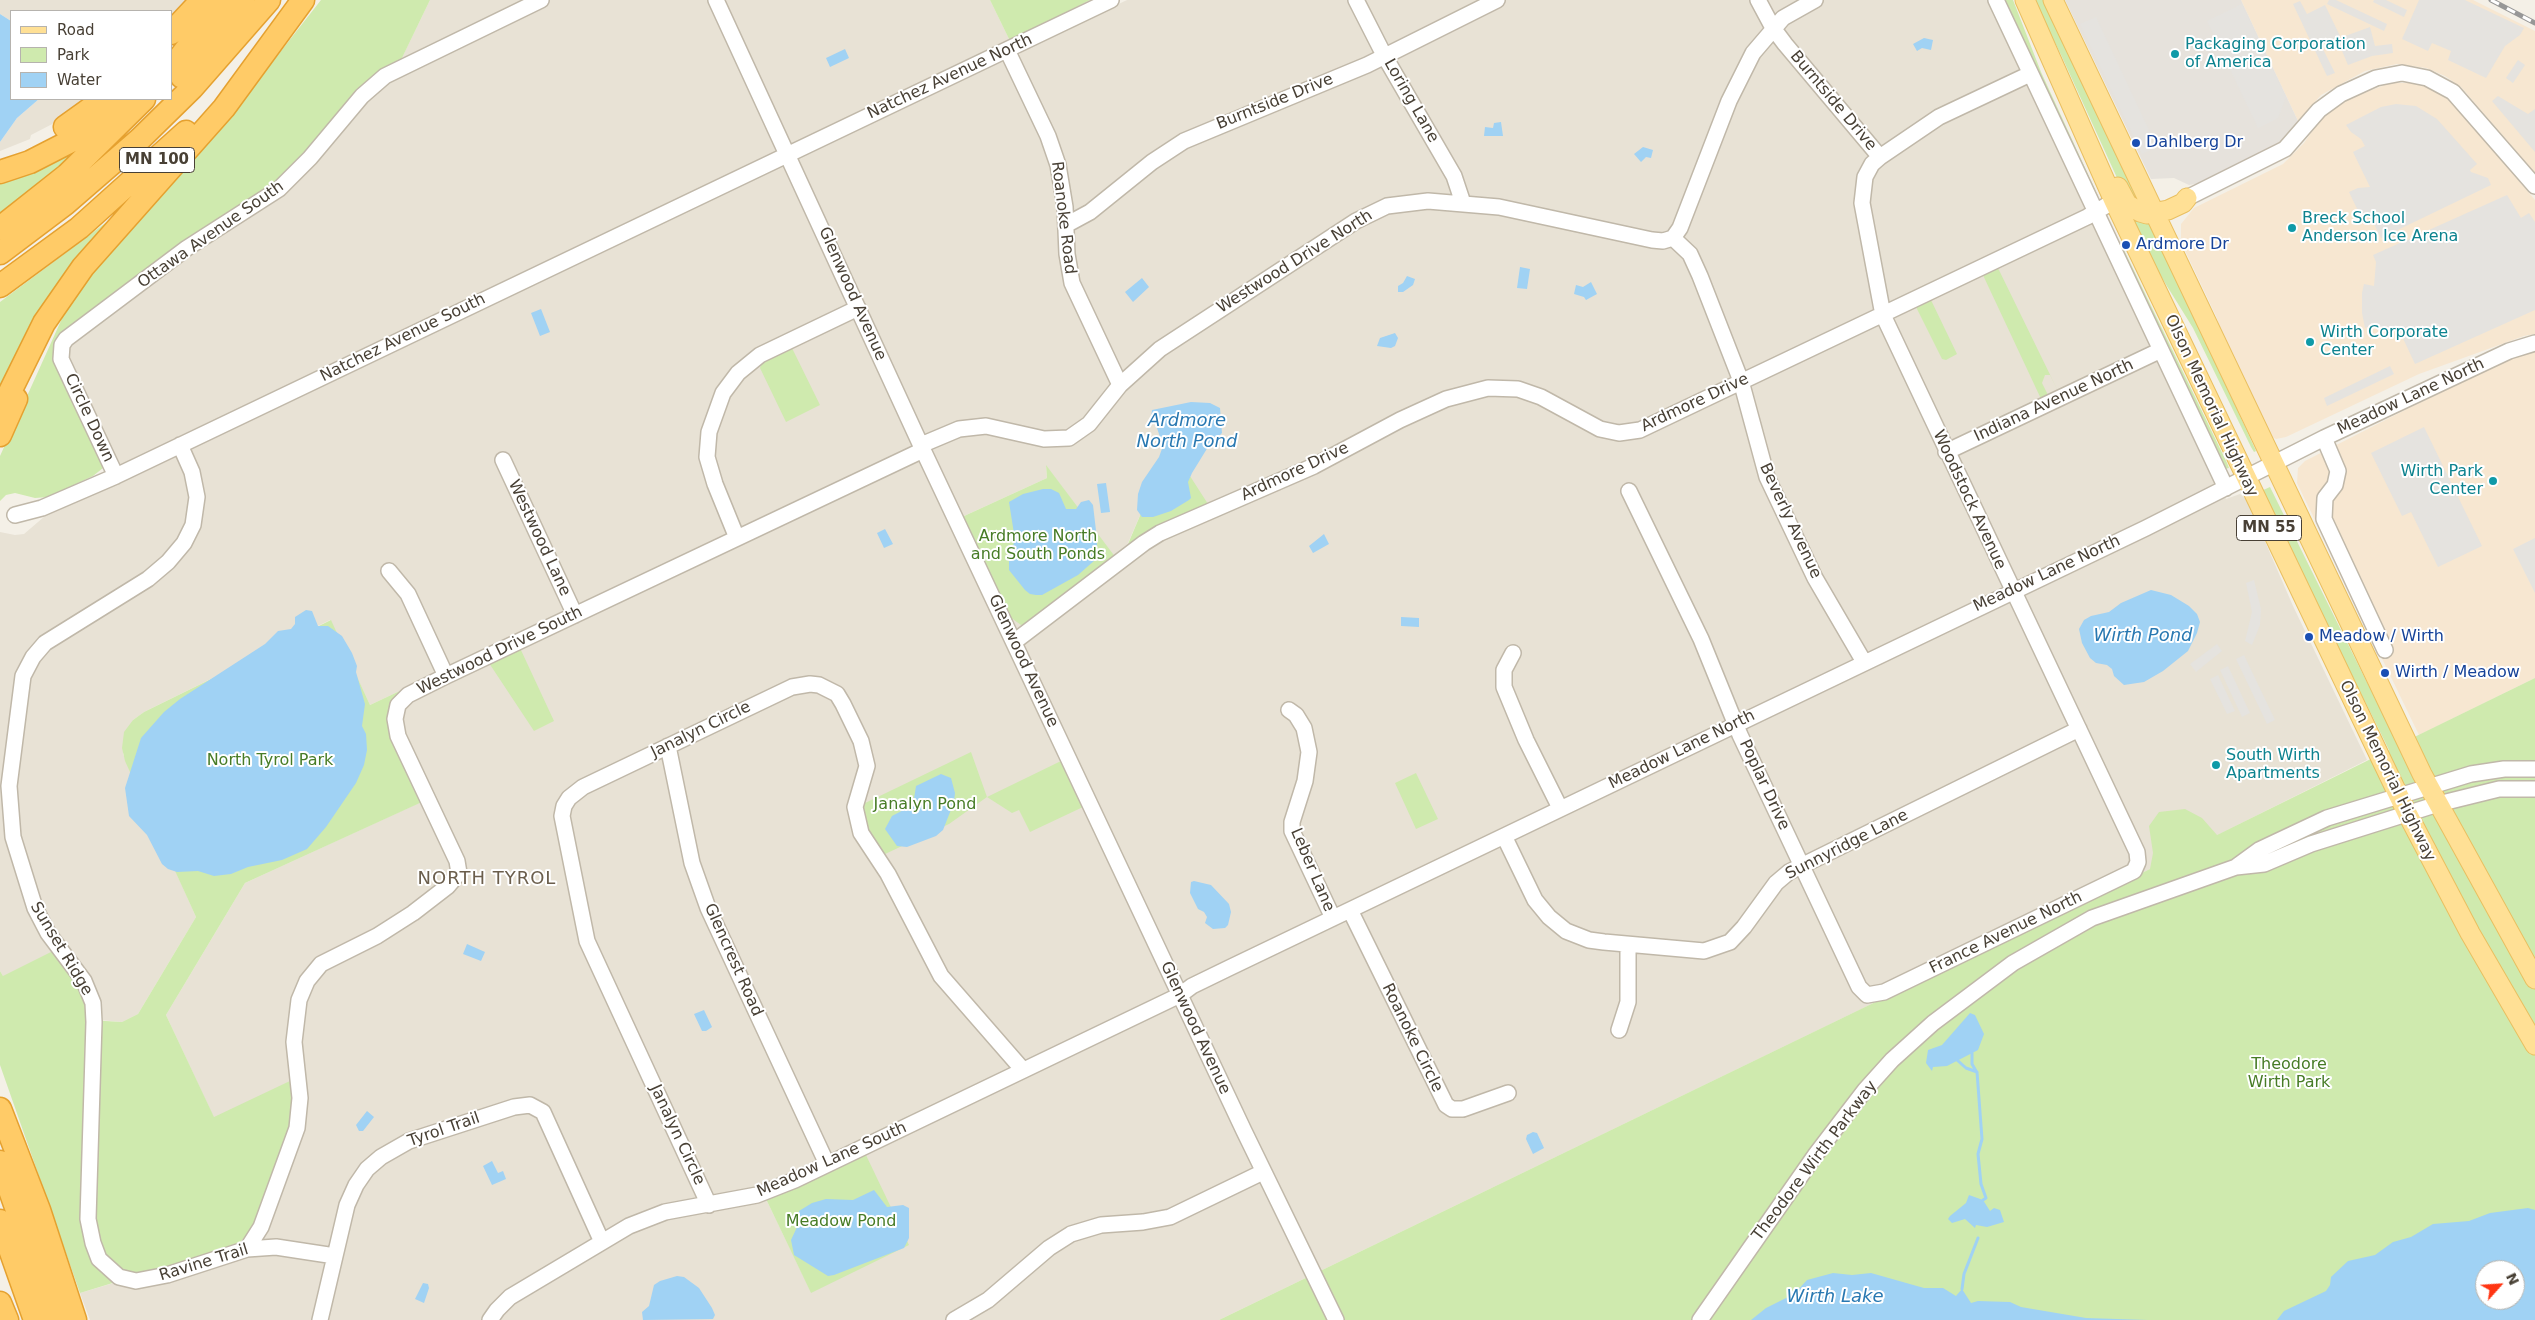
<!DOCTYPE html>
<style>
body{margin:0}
#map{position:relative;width:2535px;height:1320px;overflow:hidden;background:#f4f0e7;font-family:"DejaVu Sans",sans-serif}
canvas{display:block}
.legend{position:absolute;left:10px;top:10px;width:162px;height:90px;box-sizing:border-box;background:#fff;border:1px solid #b6b3ae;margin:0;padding:6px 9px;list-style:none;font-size:15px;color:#484035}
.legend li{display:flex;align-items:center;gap:10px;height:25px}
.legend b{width:25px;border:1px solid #b6b3ae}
.north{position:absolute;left:2475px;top:1260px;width:50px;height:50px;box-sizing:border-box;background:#fff;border:1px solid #b6b3ae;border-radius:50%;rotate:64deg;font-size:14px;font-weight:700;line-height:20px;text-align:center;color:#484035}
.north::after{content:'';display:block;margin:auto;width:18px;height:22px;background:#ff3513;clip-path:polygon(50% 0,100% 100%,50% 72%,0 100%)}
</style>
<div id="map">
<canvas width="2535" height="1320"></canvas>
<ul class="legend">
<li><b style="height:6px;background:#ffe095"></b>Road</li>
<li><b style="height:14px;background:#cfeaae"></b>Park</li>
<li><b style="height:14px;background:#a0d2f4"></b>Water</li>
</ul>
<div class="north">N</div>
</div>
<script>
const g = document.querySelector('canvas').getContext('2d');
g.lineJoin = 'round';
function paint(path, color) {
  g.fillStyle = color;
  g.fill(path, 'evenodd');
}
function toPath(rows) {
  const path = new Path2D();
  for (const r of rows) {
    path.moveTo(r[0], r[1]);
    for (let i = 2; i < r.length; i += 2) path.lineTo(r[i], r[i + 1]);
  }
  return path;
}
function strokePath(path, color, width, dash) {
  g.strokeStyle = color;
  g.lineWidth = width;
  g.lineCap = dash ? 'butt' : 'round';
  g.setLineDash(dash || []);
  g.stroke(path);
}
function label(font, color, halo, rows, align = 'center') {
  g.font = font + ' "DejaVu Sans",sans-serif';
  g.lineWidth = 4;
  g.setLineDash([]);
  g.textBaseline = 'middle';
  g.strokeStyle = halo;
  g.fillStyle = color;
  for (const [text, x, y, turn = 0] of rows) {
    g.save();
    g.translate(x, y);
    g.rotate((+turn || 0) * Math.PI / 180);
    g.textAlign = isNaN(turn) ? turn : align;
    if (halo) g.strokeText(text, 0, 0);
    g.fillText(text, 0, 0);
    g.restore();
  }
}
const residential = toPath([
 [0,0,190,0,171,21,171,11,58,10,11,11,11,21,0,14],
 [430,0,990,0,1018,57,1022,50,1127,0,1990,0,2226,499,2240,494,2247,500,2293,606,2367,760,2136,876,1219,1320,90,1320,80,1293,117,1282,129,1287,151,1287,256,1255,296,1153,304,1127,304,1075,214,1118,166,1015,245,883,434,796,403,726,406,688,370,705,330,620,144,712,133,720,123,754,196,917,138,1014,122,1022,100,1020,3,976,0,971,0,532,15,535,24,534,45,516,124,478,67,358,66,347,391,80],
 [1170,446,1133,544,1125,550],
 [1046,466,1115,558,962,517,1047,478],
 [785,1193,811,1292,766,1199],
 [39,99,91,99,62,119,31,135,30,139,0,151,0,142,17,118]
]);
const commercial = toPath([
 [2241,0,2473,0,2535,31,2535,173,2461,87,2445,76,2426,68,2397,64,2365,71,2321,95,2298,121],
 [2390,83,2412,83,2429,87,2452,102,2535,200,2535,334,2524,336,2419,374,2286,437,2276,439,2270,436,2231,358,2216,316,2181,242,2181,224,2194,208,2283,164,2304,143,2321,118,2343,101],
 [2535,351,2535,678,2419,735,2297,483,2298,468,2305,461,2407,409,2517,356]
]);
const industrial = toPath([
 [2065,0,2241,0,2298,121,2291,132,2278,144,2200,183,2189,185,2174,178,2151,179]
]);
const green = toPath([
 [321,0,430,0,401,60,290,172,60,339,103,468,93,476,48,497,35,498,15,493,6,495,0,501,0,456,64,314,91,272,270,65],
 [990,0,1090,0,1010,41],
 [2001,0,2013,0,2041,72,2098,196,2096,198],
 [2034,0,2046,0,2143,203,2123,191,2062,57],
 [87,137,63,165,0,217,0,177],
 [116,215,0,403,0,302],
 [2129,216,2151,221,2256,451,2254,452,2251,447,2193,328,2152,262],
 [2124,250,2227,463,2229,468,2225,469,2120,252],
 [1997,266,2058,391,2050,375,2045,375,2042,383,2049,397,2042,401,1982,273],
 [1930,298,1957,354,1946,360,1942,359,1915,305],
 [791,346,820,405,786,422,760,368,762,362],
 [1170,445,1208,504,1125,551],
 [1046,465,1116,558,1026,624,1021,625,1010,617,962,517,1047,478],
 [2270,487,2398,745,2535,678,2535,1320,1219,1320,2150,869,2153,853,2149,826,2159,812,2185,809,2202,818,2217,835,2389,750,2261,491],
 [2485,1270,2515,1270,2515,1300,2485,1300],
 [331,620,370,705,406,688,395,698,422,802,245,883,166,1015,214,1117,292,1080,290,1128,283,1152,250,1232,240,1242,227,1248,80,1293,0,1065,0,971,3,976,55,950,85,995,89,1020,122,1022,138,1014,196,917,125,761,122,748,124,732,133,720,144,712],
 [520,648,554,721,534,731,489,663],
 [971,752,987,797,1061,761,1083,807,1030,832,1019,810,1012,813,987,797,949,824,883,855,867,832,861,805],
 [1416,773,1438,819,1416,829,1395,783],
 [865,1153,909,1245,811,1293,766,1199,785,1193]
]);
const parking = toPath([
 [2329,0,2336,0,2387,24,2384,31,2327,4],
 [2374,0,2386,0,2407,10,2404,17,2373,2],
 [2419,0,2465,0,2524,28,2520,35,2505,46,2486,78,2448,60,2451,51,2432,43,2428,51,2402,39],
 [2300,1,2307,14,2325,5,2340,36,2321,45,2335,73,2327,76,2293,4],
 [2242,4,2286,97,2278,118,2258,128,2207,21],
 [2096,17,2157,147,2142,154,2080,24],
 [2370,27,2375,46,2392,44,2393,53,2372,56,2348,65,2337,39],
 [2518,60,2525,65,2513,83,2506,78],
 [2498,96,2528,114,2535,109,2535,152,2492,101],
 [2396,104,2416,106,2437,119,2477,164,2470,170,2471,172,2488,178,2491,185,2381,238,2368,212,2360,215,2349,192,2358,188,2370,187,2353,152,2365,146,2361,139,2351,132,2346,125,2381,107],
 [2507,195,2521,218,2529,213,2535,222,2535,310,2415,364,2400,332,2374,325,2365,328,2362,313,2362,293,2364,284,2374,286,2376,262,2373,255],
 [2390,366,2394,374,2327,406,2324,398],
 [2424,427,2482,546,2438,567,2411,512,2402,516,2371,453],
 [2535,538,2535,593,2513,549],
 [2254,580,2261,609,2260,625,2252,645,2245,641,2252,612,2246,583],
 [2217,644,2222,651,2196,672,2190,664],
 [2244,655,2275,720,2267,724,2236,659],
 [2228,666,2250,713,2242,717,2220,670],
 [2218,675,2235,711,2227,714,2210,679]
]);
const water = toPath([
 [0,14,11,21,11,99,39,99,17,118,0,142],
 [1924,38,1933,40,1931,50,1922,48,1917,51,1913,44],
 [845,49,849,58,830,67,826,58],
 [1501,122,1503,136,1484,136,1485,127,1493,128,1494,123],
 [1643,147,1653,150,1651,158,1646,157,1641,162,1634,154],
 [1520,267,1530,269,1527,289,1517,288],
 [1407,276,1415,279,1413,285,1403,292,1398,292,1398,286,1403,283],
 [1142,278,1149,287,1133,302,1125,292],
 [1591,282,1597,294,1586,300,1584,297,1574,294,1576,285,1583,287],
 [541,309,550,332,540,336,531,313],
 [1395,333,1398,338,1395,346,1391,348,1377,346,1380,338],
 [1191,402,1210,403,1220,408,1222,433,1208,447,1192,473,1188,482,1191,498,1189,500,1171,511,1153,517,1142,517,1137,510,1138,494,1142,482,1159,457,1163,446,1157,428,1151,417,1152,410],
 [1106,483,1110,512,1101,513,1097,484],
 [1043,489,1051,489,1059,493,1066,509,1076,509,1081,502,1089,500,1093,505,1097,539,1097,556,1095,560,1078,575,1042,595,1036,595,1030,594,1025,590,1009,570,1009,557,1015,540,1009,502,1023,494],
 [885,529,893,544,884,548,877,533],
 [1324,534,1329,544,1313,553,1309,546],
 [2151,590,2171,595,2189,606,2197,614,2200,622,2197,633,2188,651,2163,671,2144,682,2124,685,2114,676,2112,669,2107,665,2096,663,2090,658,2082,643,2079,629,2084,620,2091,616,2109,612,2121,603],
 [306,610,312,611,318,626,328,626,342,636,352,653,357,666,356,672,365,704,362,726,366,734,367,750,364,765,356,783,326,827,307,849,282,860,248,867,231,874,214,876,198,871,177,872,168,869,162,864,147,835,129,816,125,788,141,738,164,712,180,699,265,644,278,631,291,629,295,624,295,617],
 [1401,617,1419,618,1419,627,1401,626],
 [941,774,951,778,955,793,954,802,943,830,936,836,907,847,897,846,885,829,892,816,913,805,916,786],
 [1194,881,1211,885,1229,904,1231,912,1228,925,1225,928,1213,929,1205,923,1207,917,1204,912,1198,909,1190,893,1191,882],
 [467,944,485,952,481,961,463,954],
 [704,1010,712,1027,706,1031,702,1031,694,1014],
 [1970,1013,1975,1015,1984,1034,1978,1050,1947,1066,1933,1067,1932,1071,1926,1063,1928,1050,1942,1045],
 [367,1111,374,1117,363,1131,359,1131,356,1125],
 [1533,1132,1537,1133,1544,1148,1533,1154,1526,1139,1527,1135],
 [492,1161,498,1173,503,1171,506,1179,492,1185,483,1166],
 [874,1190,887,1207,903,1205,909,1208,909,1238,904,1248,834,1275,828,1276,794,1255,791,1240,798,1225,799,1211,812,1203,826,1199,853,1200],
 [1969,1195,1983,1200,1990,1211,1994,1208,2000,1210,2004,1222,1987,1227,1976,1225,1975,1228,1965,1219,1952,1223,1948,1219,1950,1216,1966,1203],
 [2528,1208,2535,1210,2535,1320,2277,1320,2284,1311,2326,1291,2330,1285,2331,1277,2348,1261,2375,1255,2393,1242,2411,1237,2433,1224,2469,1221,2490,1213],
 [2485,1270,2515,1270,2515,1300,2485,1300],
 [1833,1273,1852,1275,1871,1273,1924,1288,1943,1288,1956,1296,1962,1289,1971,1303,1978,1301,2010,1302,2021,1307,2086,1318,2148,1320,1751,1320,1766,1308,1794,1294,1807,1280],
 [677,1276,684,1277,699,1288,712,1308,715,1315,713,1319,643,1320,642,1312,649,1306,654,1285,660,1281],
 [423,1283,428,1284,429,1288,424,1303,415,1299]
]);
const stream = toPath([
 [1972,1053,1972,1064,1976,1071],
 [1957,1060,1966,1068,1977,1072,1982,1139,1978,1154,1981,1184,1986,1198,1983,1200],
 [1962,1289,1964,1274,1978,1238]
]);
const minor = toPath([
 [716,0,923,450,1244,1131,1336,1320],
 [1356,0,1385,57,1454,176,1463,203],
 [1758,0,1773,28,1785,44,1880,157],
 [1996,0,2226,488],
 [1007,50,1048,136,1058,165,1065,207,1067,254,1072,283,1120,385],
 [2187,198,2285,149,2319,110,2341,94,2376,78,2402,73,2427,78,2453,92,2535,186],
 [1066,225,1090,212,1152,162,1184,141,1367,65,1497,0],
 [1673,238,1690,254,1700,276,1741,381,1767,477,1815,578,1864,662],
 [2324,438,2338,471,2335,485,2325,498,2324,519,2385,650],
 [180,445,192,472,197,497,193,525,184,543,168,562,148,579,45,643,33,657,23,676,9,786,13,837,35,908,48,933,84,981,93,1003,94,1022,88,1219,93,1243,99,1259,119,1277,136,1281,167,1275,247,1249,276,1247,335,1256],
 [921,445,959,429,986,426,1044,439,1069,438,1089,424,1120,385,1160,349,1356,221,1387,206,1428,201,1499,207,1652,240,1663,241,1673,238,1680,228,1729,101,1753,53,1783,18,1815,0],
 [1946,452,2161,350],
 [503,460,575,615],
 [116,476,61,359,62,345,66,339,187,248,279,189,310,158,362,96,385,76,541,0],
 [1629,491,1701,639,1740,735,1859,987,1867,995,1884,992,2134,871,2138,862,2137,852,1883,315,1862,203,1865,177,1872,164,1880,157,1939,117,2030,74],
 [15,515,42,508,116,476,1111,0],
 [737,538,715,484,707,457,709,432,723,393,738,373,760,355,858,308],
 [389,571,408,594,446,676],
 [1014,642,1144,543,1160,533,1314,466,1400,420,1446,399,1488,388,1518,389,1541,397,1600,429,1619,433,1640,430,2087,217,2114,201],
 [1513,653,1504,670,1504,687,1526,740,1560,808],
 [1289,710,1296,715,1304,728,1309,752,1305,781,1292,822,1292,831,1333,918],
 [668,746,692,863,708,908,827,1164],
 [1504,836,1535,900,1549,917,1566,931,1589,940,1604,942,1704,951,1730,942,1744,927,1776,883,1789,872,2079,729],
 [2237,866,2259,850,2327,818,2471,774,2504,769,2535,769],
 [1350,910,1446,1105,1452,1109,1463,1109,1508,1093],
 [1619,1030,1628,1002,1628,945],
 [709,1205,587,941,562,816,564,806,569,798,583,787,792,687,810,684,819,685,837,694,843,704,861,741,867,766,855,807,861,833,888,874,941,976,1023,1070],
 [247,1249,261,1227,297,1128,300,1098,294,1042,299,1000,307,981,321,964,377,936,413,913,448,886,459,873,457,861,398,736,395,719,398,705,408,695,446,676,923,450],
 [320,1320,347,1205,356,1185,367,1169,381,1157,409,1141,514,1107,530,1105,543,1112,602,1242],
 [490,1320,497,1310,510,1297,629,1226,665,1212,757,1195,795,1180,1180,995,1192,986,1229,968,2146,528,2324,438,2509,351,2535,343],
 [954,1320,988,1300,1049,1248,1071,1234,1101,1225,1143,1222,1170,1217,1263,1172],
 [1700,1320,1816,1154,1865,1090,1892,1060,1933,1023,2013,963,2092,918,2236,867,2264,864,2311,844,2438,804,2499,789,2535,789]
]);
const major = toPath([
 [2025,0,2114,201,2407,813,2470,933,2535,1045],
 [2053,0,2422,774,2535,979],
 [2118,187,2127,204,2140,212,2147,214,2168,210,2183,203,2187,198]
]);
const highway = toPath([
 [171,33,202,0],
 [171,69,224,0],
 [182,77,243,0],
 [65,127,104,99],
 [0,172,30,162,73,140,121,106],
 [0,228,67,175,144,99],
 [0,253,65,204,140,139,192,88,269,0],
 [0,286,79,228,186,132],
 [0,412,44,323,83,267,224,108,303,0],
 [0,435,16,399],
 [0,1109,39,1210,75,1320],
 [0,1162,56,1320],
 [0,1221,35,1320],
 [0,1303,7,1320]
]);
const rail = toPath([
 [2491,0,2535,23]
]);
const markers = [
 [2175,54,5,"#0f9aa8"],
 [2136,143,5,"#1a4fb4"],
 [2292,228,5,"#0f9aa8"],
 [2126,245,5,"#1a4fb4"],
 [2310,342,5,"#0f9aa8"],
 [2493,481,5,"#0f9aa8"],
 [2309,637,5,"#1a4fb4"],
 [2385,673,5,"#1a4fb4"],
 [2216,765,5,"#0f9aa8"]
];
const shields = [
 [157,160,75],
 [2269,528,65]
];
const shieldNames = [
 ["MN 100",157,160],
 ["MN 55",2269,528]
];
const cultureNames = [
 ["Packaging Corporation",2185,45],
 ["of America",2185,63],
 ["Breck School",2302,219],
 ["Anderson Ice Arena",2302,237],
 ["Wirth Corporate",2320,333],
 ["Center",2320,351],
 ["Wirth Park",2483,472,"right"],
 ["Center",2483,490,"right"],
 ["South Wirth",2226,756],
 ["Apartments",2226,774]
];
const streetNames = [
 ["Natchez Avenue North",950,77,-25],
 ["Loring Lane",1411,101,60],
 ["Burntside Drive",1833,101,50],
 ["Burntside Drive",1275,102,-22],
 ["Roanoke Road",1063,218,83],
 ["Ottawa Avenue South",211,235,-35],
 ["Westwood Drive North",1295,262,-32],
 ["Glenwood Avenue",852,294,66],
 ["Natchez Avenue South",403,338,-26],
 ["Meadow Lane North",2411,397,-25],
 ["Indiana Avenue North",2054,401,-25],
 ["Ardmore Drive",1695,403,-25],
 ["Olson Memorial Highway",2211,406,65],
 ["Circle Down",89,418,65],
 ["Ardmore Drive",1295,472,-25],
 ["Woodstock Avenue",1969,500,65],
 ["Beverly Avenue",1790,521,65],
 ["Westwood Lane",539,538,65],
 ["Meadow Lane North",2047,574,-25],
 ["Westwood Drive South",500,651,-26],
 ["Glenwood Avenue",1023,661,65],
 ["Janalyn Circle",701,730,-26],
 ["Meadow Lane North",1682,750,-26],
 ["Olson Memorial Highway",2387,771,64],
 ["Poplar Drive",1764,785,65],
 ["Sunnyridge Lane",1847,845,-27],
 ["Leber Lane",1312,870,67],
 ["France Avenue North",2006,933,-26],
 ["Sunset Ridge",61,949,59],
 ["Glencrest Road",733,960,66],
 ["Glenwood Avenue",1195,1028,65],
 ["Roanoke Circle",1412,1038,64],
 ["Tyrol Trail",444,1130,-19],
 ["Janalyn Circle",677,1135,65],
 ["Meadow Lane South",832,1160,-24],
 ["Theodore Wirth Parkway",1815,1161,-53],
 ["Ravine Trail",204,1263,-17]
];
const transitNames = [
 ["Dahlberg Dr",2146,143],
 ["Ardmore Dr",2136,245],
 ["Meadow / Wirth",2319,637],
 ["Wirth / Meadow",2395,673]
];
const parkNames = [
 ["Ardmore North",1038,537],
 ["and South Ponds",1038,555],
 ["North Tyrol Park",270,761],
 ["Janalyn Pond",925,805],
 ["Theodore",2289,1065],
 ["Wirth Park",2289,1083],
 ["Meadow Pond",841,1222]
];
const waterNames = [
 ["Ardmore",1187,421],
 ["North Pond",1187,442],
 ["Wirth Pond",2143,636],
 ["Wirth Lake",1835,1297]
];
const neighbourhoodNames = [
 ["NORTH TYROL",487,879]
];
paint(residential, '#e8e2d5');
paint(commercial, '#f7e7d1');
paint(industrial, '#e6e2dc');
paint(green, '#cfeaae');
paint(parking, '#e5e3df');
paint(water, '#a0d2f4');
strokePath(stream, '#a0d2f4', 3);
strokePath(minor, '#c0b8a9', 18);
strokePath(major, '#e9bf60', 21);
strokePath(highway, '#e5a130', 25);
strokePath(minor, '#fff', 15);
strokePath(major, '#ffe095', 19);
strokePath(highway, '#ffcb67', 22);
strokePath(rail, '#979797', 5);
strokePath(rail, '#fff', 3, [9]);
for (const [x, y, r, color] of markers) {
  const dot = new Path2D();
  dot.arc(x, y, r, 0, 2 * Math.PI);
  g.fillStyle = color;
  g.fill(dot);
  strokePath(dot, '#fff', 2);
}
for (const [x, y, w] of shields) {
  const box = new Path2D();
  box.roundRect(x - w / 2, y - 12.5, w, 25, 4);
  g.fillStyle = '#fff';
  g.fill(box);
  strokePath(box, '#484035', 1);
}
label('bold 15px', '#484035', null, shieldNames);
label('16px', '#0d838f', '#fff', cultureNames, 'left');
label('16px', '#484035', '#fff', streetNames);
label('16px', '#164399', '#fff', transitNames, 'left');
label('16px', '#477c26', '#fff', parkNames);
label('italic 18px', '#2878b1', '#fff', waterNames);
g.letterSpacing = '1px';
label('18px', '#6b5e4c', '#fff', neighbourhoodNames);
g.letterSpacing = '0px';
</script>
